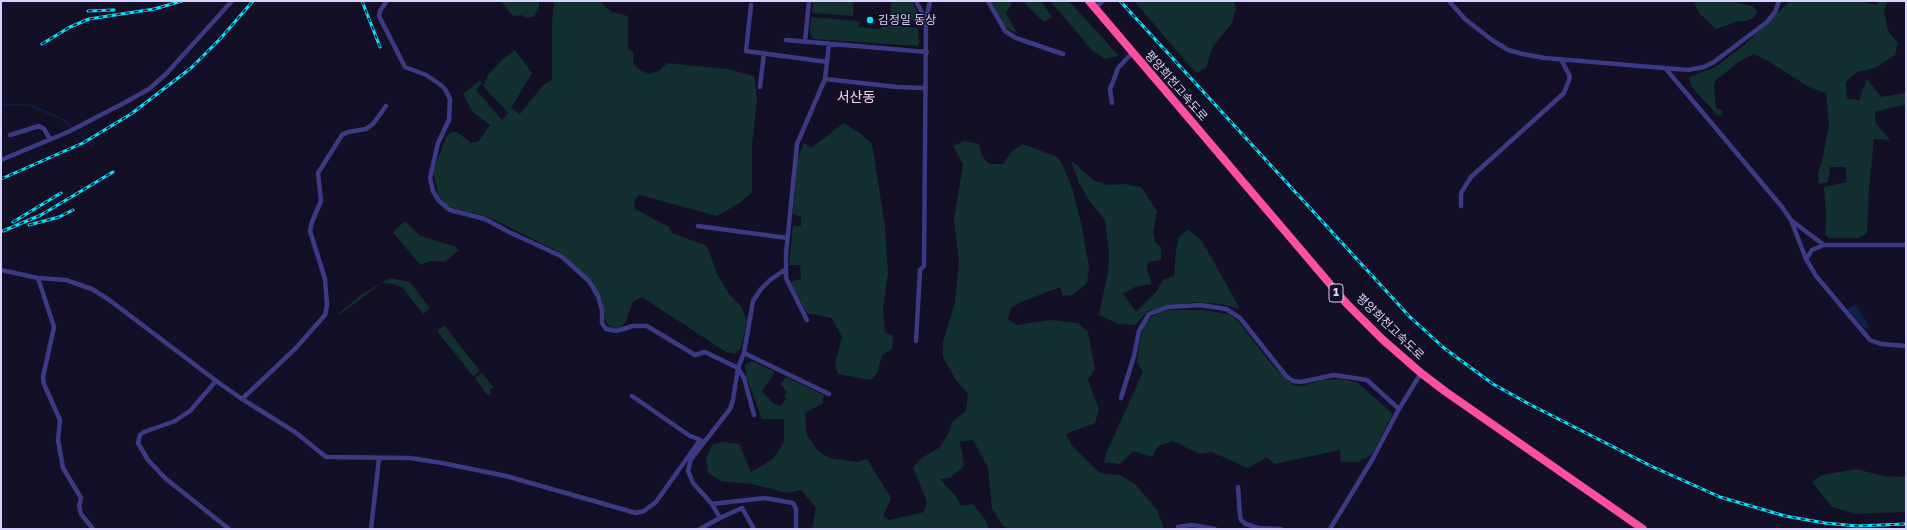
<!DOCTYPE html>
<meta charset="utf-8">
<style>
body{margin:0}
#map{position:relative;width:1907px;height:530px;overflow:hidden;background:#130f26;font-family:"Golos Text",sans-serif}
canvas{display:block}
.frame{position:absolute;inset:0;border:2px solid #d9d4ff;pointer-events:none}
</style>
<div id="map">
<canvas width="1907" height="530"></canvas>
<div class="frame"></div>
</div>
<script>
const g = document.querySelector('canvas').getContext('2d');
g.lineJoin = 'round';
function paint(path, color) {
  g.fillStyle = color;
  g.fill(path, 'evenodd');
}
function toPath(rows) {
  const path = new Path2D();
  for (const r of rows) {
    path.moveTo(r[0], r[1]);
    for (let i = 2; i < r.length; i += 2) path.lineTo(r[i], r[i + 1]);
  }
  return path;
}
function strokePath(path, color, width, dash) {
  g.strokeStyle = color;
  g.lineWidth = width;
  g.lineCap = dash ? 'butt' : 'round';
  g.setLineDash(dash || []);
  g.stroke(path);
}
function label(font, color, halo, rows, align = 'center') {
  g.font = font + ' "Golos Text","Noto Sans KR",sans-serif';
  g.lineWidth = 3;
  g.setLineDash([]);
  g.textBaseline = 'middle';
  g.strokeStyle = halo;
  g.fillStyle = color;
  for (const [text, x, y, turn = 0] of rows) {
    g.save();
    g.translate(x, y);
    g.rotate((+turn || 0) * Math.PI / 180);
    g.textAlign = isNaN(turn) ? turn : align;
    if (halo) g.strokeText(text, 0, 0);
    g.fillText(text, 0, 0);
    g.restore();
  }
}
const green = toPath([
 [501,1,539,1,539,8,534,17,526,18,521,15,513,16],
 [554,1,599,1,612,12,628,16,628,49,634,53,633,63,641,71,650,74,659,71,667,63,726,69,754,76,757,100,752,145,752,192,741,202,717,216,639,195,634,201,635,209,669,227,672,233,707,246,717,274,729,294,741,306,747,321,741,348,735,354,726,352,642,297,633,302,625,323,617,329,610,328,605,319,602,300,591,281,561,253,489,217,453,208,447,205,439,197,433,172,446,137,451,132,457,132,471,143,478,142,490,125,473,112,463,94,480,80,482,83,476,90,502,120,508,113,483,86,488,75,504,58,515,50,532,73,511,108,520,114,543,85,552,80,552,23],
 [813,1,854,1,853,16,812,13],
 [891,1,912,1,922,21,890,20],
 [990,1,1013,1,1006,13,1017,33,1004,27],
 [1022,1,1041,1,1052,17,1044,22],
 [1050,1,1069,1,1119,56,1105,59,1092,50],
 [1134,1,1234,1,1236,9,1232,23,1213,46,1206,68,1196,73],
 [1693,1,1729,1,1752,6,1757,10,1755,17,1746,21,1738,21,1716,29,1700,14],
 [1790,1,1860,1,1876,5,1878,1,1888,1,1884,11,1888,31,1898,43,1895,55,1875,68,1857,72,1846,82,1847,99,1859,100,1867,79,1881,97,1906,93,1906,106,1902,105,1875,112,1875,122,1890,140,1874,139,1869,188,1867,233,1858,238,1828,238,1825,234,1826,217,1824,187,1847,182,1846,167,1830,167,1828,182,1819,184,1818,173,1822,161,1829,125,1826,93,1809,87,1768,61,1754,54,1740,61,1716,80,1714,84,1716,108,1723,111,1721,116,1717,115,1692,87,1689,77,1714,68,1743,46],
 [811,17,860,21,859,27,881,29,882,24,918,28,919,41,918,46,813,39,810,33],
 [844,123,861,134,872,144,885,226,888,272,883,310,885,332,893,336,892,349,882,355,878,371,871,380,838,374,835,364,842,337,832,318,807,313,790,282,801,279,800,265,789,265,793,226,801,226,801,217,793,214,797,159,804,143,811,148],
 [964,141,979,144,982,156,989,164,1003,164,1012,151,1023,144,1057,157,1062,163,1073,191,1082,227,1089,267,1087,283,1073,295,1063,296,1060,287,1019,303,1011,308,1008,319,1017,325,1052,320,1078,323,1088,332,1095,368,1088,380,1099,409,1095,423,1066,434,1072,446,1100,473,1120,475,1136,485,1157,510,1164,529,1010,529,1003,526,992,509,988,468,973,440,960,442,964,466,950,478,940,479,956,496,961,506,973,504,985,519,989,529,812,529,816,508,801,490,787,493,752,484,721,481,708,473,706,458,713,444,724,442,739,444,751,472,773,459,784,442,784,419,762,419,746,375,745,365,752,361,775,372,762,391,773,403,781,406,786,399,784,395,787,392,780,384,786,377,824,395,822,404,805,413,807,435,818,451,829,458,857,462,867,459,891,498,883,516,889,520,924,512,927,501,913,468,920,459,940,447,950,431,952,422,966,411,968,394,956,380,943,357,943,342,955,302,959,262,954,220,963,164,953,146],
 [1071,160,1093,180,1107,185,1124,184,1141,187,1157,211,1153,232,1155,243,1161,247,1161,260,1148,262,1147,270,1152,284,1135,287,1123,294,1136,312,1156,292,1163,280,1174,276,1176,251,1179,237,1188,229,1202,241,1240,309,1221,304,1196,302,1171,305,1148,311,1135,325,1119,324,1099,315,1108,272,1109,253,1105,220,1091,203,1079,183],
 [405,221,420,236,454,246,459,250,445,262,431,261,420,265,393,232],
 [390,278,410,282,430,308,423,314,403,288,393,284,382,283,339,315,338,314,361,295],
 [1167,310,1202,310,1228,314,1236,319,1273,366,1286,379,1294,385,1301,386,1322,380,1343,379,1358,383,1393,414,1372,454,1358,462,1341,462,1340,450,1274,464,1267,457,1248,468,1212,452,1199,454,1173,441,1158,446,1152,457,1133,451,1120,464,1104,462,1107,451,1143,372,1137,363,1139,345,1144,325,1152,316],
 [444,325,480,371,473,376,437,331],
 [482,373,494,388,490,389,491,394,488,396,475,378],
 [1856,469,1884,476,1903,477,1906,474,1906,512,1855,514,1832,507,1812,482,1822,475]
]);
const water = toPath([
 [1855,304,1869,326,1865,329,1847,309]
]);
const stream = toPath([
 [1,105,30,105,62,119,93,146]
]);
const minor = toPath([
 [387,1,380,11,379,16,405,67,426,75,441,85,445,89,450,99,449,120,438,143,430,178,433,191,439,201,450,210,485,219,509,232,561,256,589,281,598,296,602,310,602,323,606,329,616,331,633,326,647,326,695,355,705,352,738,368,744,378,754,415],
 [916,1,926,20],
 [988,1,1005,31,1016,38,1063,54],
 [1449,1,1465,19,1492,40,1508,50,1523,54,1545,58,1688,70,1704,67,1714,62,1767,22,1775,12,1779,1],
 [751,5,746,51,827,62],
 [1094,9,1103,1],
 [786,40,927,52],
 [805,42,809,1],
 [1666,69,1782,207,1791,220,1806,259,1816,276,1870,340,1881,344,1906,346],
 [825,79,897,87,926,88],
 [760,87,764,53],
 [1112,103,1110,89,1113,82,1118,68,1132,53],
 [10,135,39,126,44,129,50,139],
 [1,160,68,132,124,103,149,89,166,74,232,1],
 [1461,206,1461,193,1471,177,1564,93,1570,77,1561,59],
 [1792,221,1824,245,1906,245],
 [698,226,787,238],
 [1806,259,1812,250,1824,245],
 [786,269,770,280,761,289,753,301,744,353,738,368,733,400,730,409,691,459,688,471,693,483,712,504,765,498,793,503,796,509,796,529],
 [1,270,38,278,66,280,92,289,108,299,219,383,242,399,296,348,325,315,327,305,325,279,310,231,312,222,321,201,318,173,342,135,348,132,366,129,373,124,386,106],
 [38,278,54,327,43,377,44,384,60,420,58,440,63,468,81,498,79,506,81,514,93,529],
 [807,320,786,278,786,254,797,144,825,79,829,44],
 [916,341,920,270,924,266,926,20,930,1],
 [744,353,829,394],
 [216,381,190,411,175,421,144,432,140,435,138,443,148,460,165,478,229,529],
 [632,396,690,436,701,440],
 [1121,398,1134,356,1139,331,1149,314,1168,307,1200,305,1226,309,1240,318,1286,376,1293,381,1301,382,1334,375,1367,380,1399,409],
 [242,399,295,432,326,457,410,458,442,463,506,476,636,513,644,511,656,502,700,440],
 [1238,487,1240,516,1241,520,1246,524,1258,528],
 [712,504,720,518,742,508,754,529],
 [1178,527,1192,525,1215,529],
 [1257,528,1281,529],
 [371,529,379,458],
 [700,529,720,518],
 [1330,529,1372,460,1399,409,1421,373]
]);
const motorway = toPath([
 [1089,1,1347,304,1382,339,1421,373,1446,392,1643,529]
]);
const rail = toPath([
 [362,1,380,47],
 [1120,1,1410,317,1444,348,1493,384,1529,404,1651,466,1720,497,1785,516,1825,523,1857,526,1906,524],
 [88,11,114,10],
 [42,44,70,27,89,19,154,9,182,1],
 [1,179,83,143,131,114,191,68,220,39,253,1],
 [13,222,61,193],
 [29,225,59,217,73,210],
 [3,231,41,215,113,172]
]);
const markers = [
 [870,20,4,"#00e5ff"]
];
const shields = [
 [1336,293,14]
];
const shieldNames = [
 ["1",1336,293]
];
const poiNames = [
 ["김정일 동상",878,20]
];
const streetNames = [
 ["평양희천고속도로",1176,86,49],
 ["평양희천고속도로",1390,327,44]
];
const quarterNames = [
 ["서산동",856,98]
];
paint(green, '#12302f');
paint(water, '#0c2248');
strokePath(stream, '#0c2248', 1.5);
strokePath(minor, '#3d3a85', 4.5);
strokePath(motorway, '#ff4fa3', 8);
strokePath(rail, '#00e5ff', 3);
strokePath(rail, '#130f26', 1.5, [4.5]);
for (const [x, y, r, color] of markers) {
  const dot = new Path2D();
  dot.arc(x, y, r, 0, 2 * Math.PI);
  g.fillStyle = color;
  g.fill(dot);
  strokePath(dot, '#130f26', 1.5);
}
for (const [x, y, w] of shields) {
  const box = new Path2D();
  box.roundRect(x - w / 2, y - 9, w, 18, 3);
  g.fillStyle = '#130f26';
  g.fill(box);
  strokePath(box, '#d9d4ff', 1);
}
label('bold 11px', '#d9d4ff', null, shieldNames);
label('12px', '#d9d4ff', '#130f26', poiNames, 'left');
label('12px', '#d9d4ff', '#130f26', streetNames);
label('14px', '#ffd6f0', '#130f26', quarterNames);
</script>
